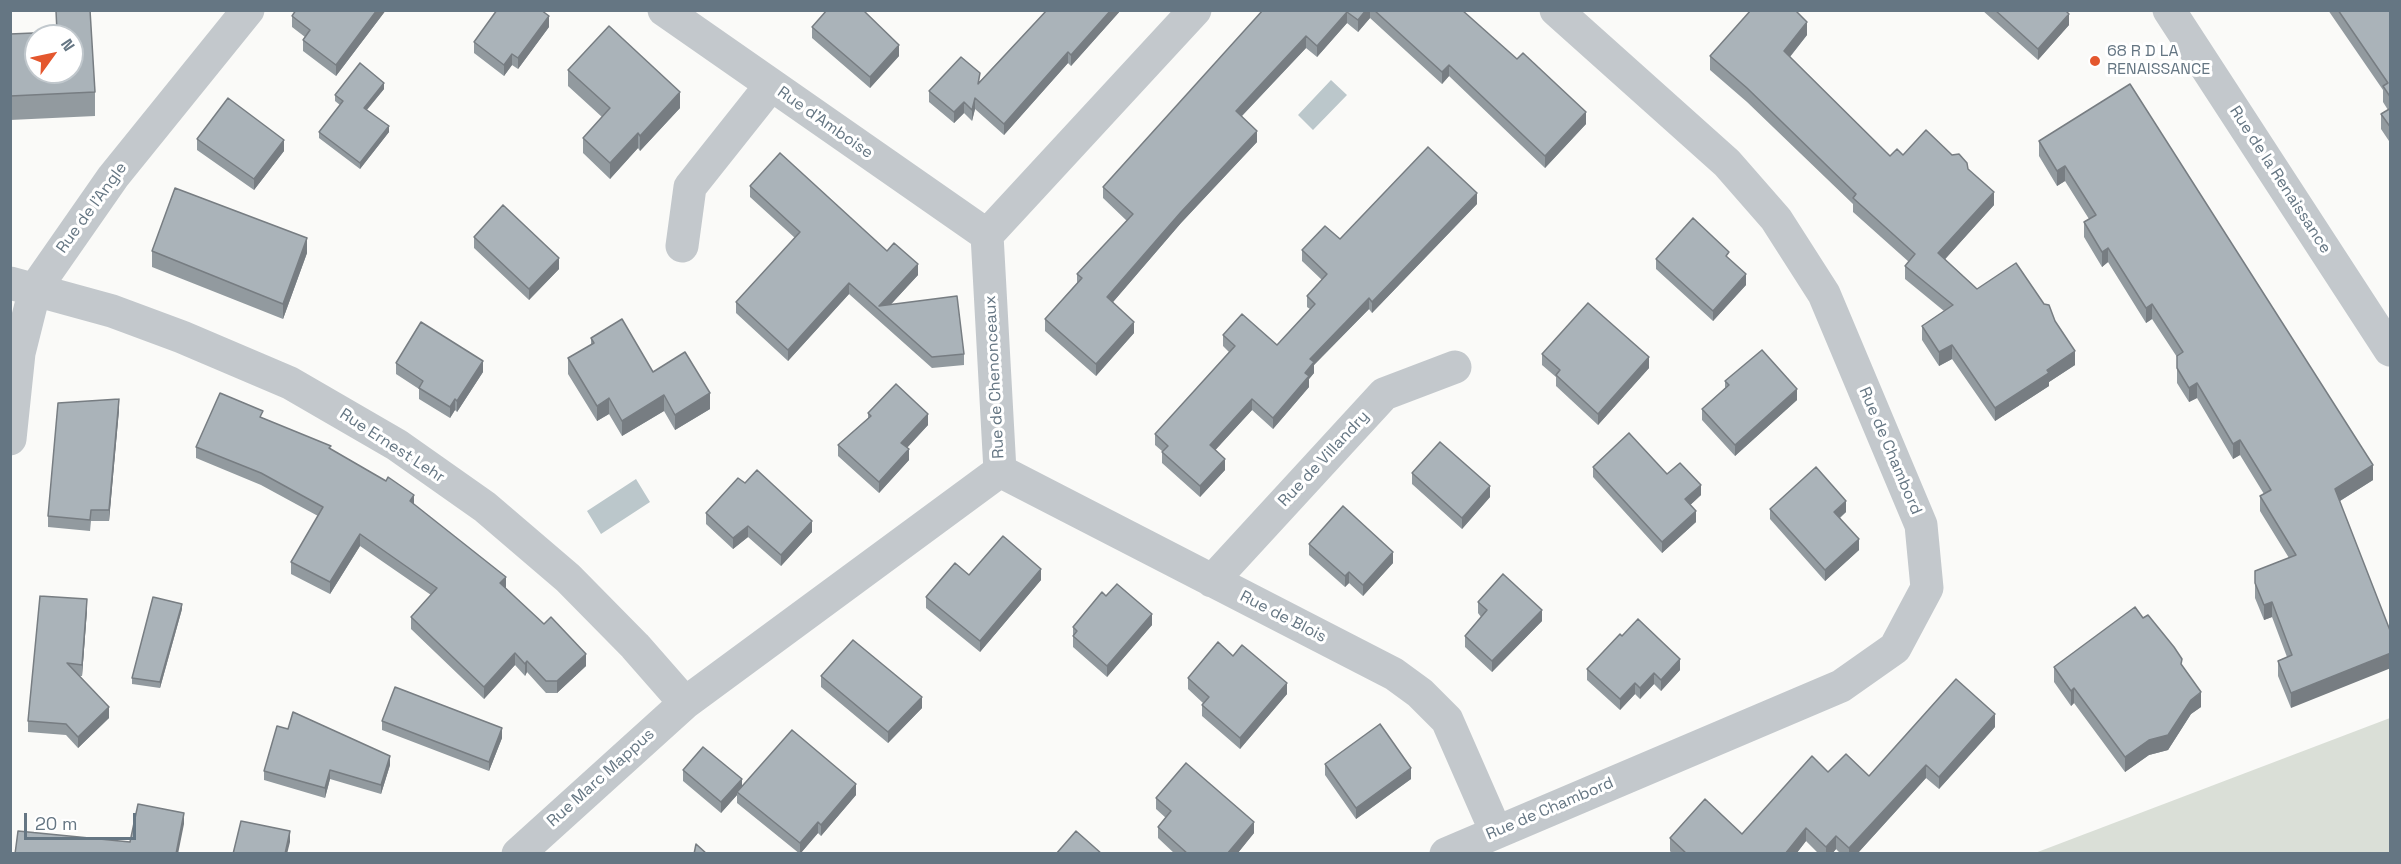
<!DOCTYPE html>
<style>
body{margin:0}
#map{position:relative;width:2401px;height:864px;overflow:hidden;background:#fafaf8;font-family:"Space Grotesk",sans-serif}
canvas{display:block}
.frame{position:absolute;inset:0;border:12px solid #657683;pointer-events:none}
.north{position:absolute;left:24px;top:24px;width:60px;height:60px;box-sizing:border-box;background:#fff;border:2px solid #c1c8cd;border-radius:50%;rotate:57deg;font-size:16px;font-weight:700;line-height:24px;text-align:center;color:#657683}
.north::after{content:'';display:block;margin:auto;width:21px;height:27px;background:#e4572e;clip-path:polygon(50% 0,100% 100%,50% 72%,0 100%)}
.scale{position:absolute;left:24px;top:813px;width:112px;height:27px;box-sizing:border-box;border:3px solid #657683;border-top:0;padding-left:8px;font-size:18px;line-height:21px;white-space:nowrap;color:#657683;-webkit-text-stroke:4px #fff;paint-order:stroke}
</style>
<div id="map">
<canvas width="2401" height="864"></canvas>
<div class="frame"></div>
<div class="north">N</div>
<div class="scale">20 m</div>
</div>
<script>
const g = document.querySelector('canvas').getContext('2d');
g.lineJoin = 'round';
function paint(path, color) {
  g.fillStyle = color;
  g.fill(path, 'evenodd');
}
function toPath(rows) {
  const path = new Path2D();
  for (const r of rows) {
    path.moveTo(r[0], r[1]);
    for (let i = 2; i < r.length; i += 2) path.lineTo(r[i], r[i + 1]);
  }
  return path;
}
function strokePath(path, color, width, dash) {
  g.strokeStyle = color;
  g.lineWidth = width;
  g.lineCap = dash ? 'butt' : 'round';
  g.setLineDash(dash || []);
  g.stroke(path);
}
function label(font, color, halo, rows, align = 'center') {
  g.font = font + ' "Space Grotesk",sans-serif';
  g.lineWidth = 6;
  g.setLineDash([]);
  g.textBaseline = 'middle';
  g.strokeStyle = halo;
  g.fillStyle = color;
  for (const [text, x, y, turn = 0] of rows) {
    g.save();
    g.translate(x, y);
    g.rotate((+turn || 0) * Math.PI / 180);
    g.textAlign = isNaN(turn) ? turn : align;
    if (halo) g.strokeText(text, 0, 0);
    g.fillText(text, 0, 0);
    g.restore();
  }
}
const green = toPath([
 [2390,718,2390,853,2035,853]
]);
const water = toPath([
 [1331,80,1347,95,1313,130,1298,115],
 [636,479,650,502,601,534,587,511]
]);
const minor = toPath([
 [664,10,987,235],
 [2169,10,2390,350],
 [682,246,690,187,771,85],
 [10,283,112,311,182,337,290,383,397,445,485,507,568,578,635,646,685,703],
 [10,439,19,353,35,289,113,177,248,10],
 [1000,471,1394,674,1420,693,1447,720,1496,832],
 [1212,581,1384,394,1455,367],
 [518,854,685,703,1000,471,987,235,1195,10],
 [1446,854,1841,686,1895,648,1927,588,1921,525,1824,294,1776,219,1727,163,1556,10]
]);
const wall = toPath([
 [296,10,386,10,336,76,303,51,303,40,305,37,292,27,292,16],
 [1047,10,1121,10,1071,66,1068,63,1004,135,975,109,972,121,964,113,954,123,929,102,929,91,980,81],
 [1263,10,1462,10,1586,124,1545,168,1449,76,1442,84,1370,18,1358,32,1347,23,1317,57,1306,48,1242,116,1257,142,1181,223,1113,302,1134,333,1096,376,1045,331,1045,319,1077,283,1077,274,1127,221,1103,198,1103,187],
 [1982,10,2065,10,2069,25,2038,60],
 [2328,10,2391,10,2391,144,2381,129,2381,114,2388,110,2383,102,2383,90],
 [56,11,95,92,95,116,10,120,10,34,56,32],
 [549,27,518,69,512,65,504,76,474,53,474,42],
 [812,27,899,56,870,88,812,38],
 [1807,35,1790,57,1890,156,1903,155,1968,169,1994,205,1945,259,1977,289,2075,365,2049,382,2049,386,1995,421,1952,359,1939,366,1922,340,1922,326,1944,311,1905,279,1905,266,1909,262,1853,212,1853,204,1747,102,1710,70,1710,56],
 [568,70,680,108,640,151,638,148,610,179,583,153,583,138,602,117,568,86],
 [2130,84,2373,480,2340,501,2291,708,2278,676,2278,661,2287,657,2272,617,2264,620,2255,598,2255,571,2289,558,2260,511,2260,496,2264,494,2240,455,2233,459,2197,398,2189,402,2177,383,2177,357,2152,319,2146,323,2108,262,2102,267,2084,237,2084,222,2089,219,2065,181,2057,186,2039,156,2039,141],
 [384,89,367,110,389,132,360,169,319,138,319,132,340,105,335,101,335,95],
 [197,139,284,151,254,190,197,150],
 [750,186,887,251,918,275,890,305,964,354,964,365,932,368,849,294,788,361,736,313,736,302,795,238,750,197],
 [1477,204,1372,313,1369,309,1314,365,1314,373,1309,379,1309,387,1273,429,1252,410,1215,450,1225,470,1200,497,1162,463,1162,451,1155,445,1155,434,1229,352,1223,346,1223,335,1277,345,1310,309,1307,307,1307,296,1322,280,1302,261,1302,250,1340,239],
 [474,237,559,269,529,300,474,248],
 [152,251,307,253,283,319,152,267],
 [1656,259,1746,285,1713,321,1656,269],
 [591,338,653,372,710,409,675,430,664,411,622,436,609,414,597,421,568,374,568,358,591,345],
 [1542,354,1649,368,1598,425,1556,386,1556,377,1542,365],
 [396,363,483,372,457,412,455,410,450,418,419,399,419,389,396,374],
 [1725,381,1797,400,1735,456,1702,420,1702,409,1725,388],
 [119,410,109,521,91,521,90,531,48,527,48,516],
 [868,413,928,425,907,448,909,460,879,493,838,456,838,445,868,418],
 [263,418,331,449,414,505,506,588,506,589,586,666,557,693,546,693,527,672,525,676,515,665,484,699,411,629,411,617,431,595,360,546,330,594,291,574,291,562,318,516,261,485,196,458,196,447],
 [1593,467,1667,474,1701,495,1690,505,1696,522,1662,553,1593,477],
 [1412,473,1490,497,1462,529,1412,484],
 [1770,509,1846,512,1840,518,1859,550,1825,581,1770,519],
 [706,513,812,532,781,566,748,537,733,549,706,524],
 [1309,544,1393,563,1363,596,1349,583,1345,587,1309,555],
 [969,575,1041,580,980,652,926,608,926,597],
 [1478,602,1542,621,1492,672,1465,647,1465,636,1481,617,1478,613],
 [182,609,160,688,132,684,132,678],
 [87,610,82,676,79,676,109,718,78,748,66,735,28,732,28,721],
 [2143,618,2182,665,2201,707,2191,714,2168,750,2149,755,2125,772,2074,703,2071,706,2054,682,2054,667],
 [1152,625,1107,677,1073,647,1073,627],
 [1622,636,1680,670,1661,691,1654,684,1640,699,1635,694,1620,710,1587,680,1587,669],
 [1233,656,1287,694,1240,749,1202,716,1202,705,1203,703,1188,689,1188,678],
 [821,676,922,708,888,743,821,687],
 [382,721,502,738,489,771,382,730],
 [1995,727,1939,789,1926,778,1857,854,1841,854,1836,849,1832,854,1819,854,1806,841,1796,854,1672,854,1670,851,1670,838,1742,834,1828,772,1869,776],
 [1325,764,1411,779,1356,819,1325,775],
 [390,765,381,794,330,779,325,798,264,780,264,771],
 [683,770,742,787,856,795,821,836,818,833,800,854,737,803,737,795,721,813,683,781],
 [1156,798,1254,833,1237,854,1175,854,1158,838,1158,827,1166,818,1156,809]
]);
const shadedWall = toPath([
 [377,10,386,10,336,76,336,65],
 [1111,10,1121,10,1071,66,1071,55],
 [1366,10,1370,10,1370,18,1358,32,1358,20],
 [1347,12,1347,23,1317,57,1317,46],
 [2069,14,2069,25,2038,60,2038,49],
 [549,16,549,27,518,69,518,58],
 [1807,22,1807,35,1784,64,1784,51],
 [1306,36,1306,48,1236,122,1236,111],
 [899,45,899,56,870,88,870,77],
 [1068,52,1068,63,1004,135,1004,124],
 [512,54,512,65,504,76,504,65],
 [1449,65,1449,76,1442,84,1442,72],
 [384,83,384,89,364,113,364,108],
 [680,92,680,108,640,151,640,136],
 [975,98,975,109,972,121,972,110],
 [964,102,964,113,954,123,954,112],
 [1586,112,1586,124,1545,168,1545,156],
 [389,126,389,132,360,169,360,163],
 [1257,131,1257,142,1181,223,1107,309,1107,297,1181,212],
 [638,133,638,148,610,179,610,163],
 [284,140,284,151,254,190,254,179],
 [2065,166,2065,181,2057,186,2057,171],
 [1994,192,1994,205,1938,267,1938,253],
 [1477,193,1477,204,1372,313,1372,302],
 [307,238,307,253,283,319,283,304],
 [2108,248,2108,262,2102,267,2102,252],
 [559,258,559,269,529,300,529,289],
 [918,264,918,275,883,313,879,306],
 [1746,274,1746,285,1713,321,1713,311],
 [849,283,849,294,788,361,788,350],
 [1369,298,1369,309,1314,365,1314,373,1309,379,1309,387,1273,429,1273,418,1305,373,1310,359],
 [2152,304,2152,319,2146,323,2146,308],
 [1134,322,1134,333,1096,376,1096,364],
 [1952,345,1952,359,1939,366,1939,352],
 [2075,351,2075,365,2049,382,2049,386,1995,421,1995,408,2047,370],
 [1649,357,1649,368,1598,425,1598,414],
 [483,361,483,372,457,412,457,401],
 [2197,383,2197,398,2189,402,2189,388],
 [1797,389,1797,400,1735,456,1735,445],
 [710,393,710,409,675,430,675,415],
 [664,395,664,411,622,436,622,421],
 [609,398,609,414,597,421,597,406],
 [119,399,119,410,109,521,109,510],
 [455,399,455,410,450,418,450,407],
 [1252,399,1252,410,1210,456,1210,445],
 [928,414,928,425,901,454,901,443],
 [2240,440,2240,455,2233,459,2233,444],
 [909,449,909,460,879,493,879,482],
 [1225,459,1225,470,1200,497,1200,486],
 [2373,465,2373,480,2335,504,2335,489],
 [1701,485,1701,495,1685,510,1685,499],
 [1490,486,1490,497,1462,529,1462,518],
 [414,495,414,506,410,501],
 [1846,501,1846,512,1834,522,1834,512],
 [1696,511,1696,522,1662,553,1662,542],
 [812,521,812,532,781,566,781,555],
 [748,526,748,537,733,549,733,538],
 [360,534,360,546,330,594,330,582],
 [1859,539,1859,550,1825,581,1825,570],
 [1393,552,1393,563,1363,596,1363,585],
 [1041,569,1041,580,980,652,980,641],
 [1349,572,1349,583,1345,587,1345,576],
 [506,577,506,588,500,595,500,583],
 [87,599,87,610,82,676,82,665],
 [2272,602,2272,617,2264,620,2264,605],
 [182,604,182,609,160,688,160,682],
 [1542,610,1542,621,1492,672,1492,661],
 [1152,614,1152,625,1107,677,1107,666],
 [515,653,515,665,484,699,484,687],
 [2391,653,2391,668,2291,708,2291,693],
 [586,654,586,666,557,693,557,681],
 [1680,659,1680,670,1661,691,1661,680],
 [527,661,527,672,525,676,525,664],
 [1654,673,1654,684,1640,699,1640,688],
 [1287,683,1287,694,1240,749,1240,738],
 [1635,683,1635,694,1620,710,1620,699],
 [2074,688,2074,703,2071,706,2071,691],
 [2201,692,2201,707,2191,714,2168,750,2149,755,2125,772,2125,757],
 [922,697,922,708,888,743,888,732],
 [109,707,109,718,78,748,78,737],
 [1995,714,1995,727,1939,789,1939,777],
 [502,728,502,738,489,771,489,762],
 [390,756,390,765,381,794,381,785],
 [1926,765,1926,778,1857,854,1849,854,1849,848],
 [1411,768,1411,779,1356,819,1356,808],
 [330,770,330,779,325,798,325,788],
 [742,779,742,790,737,792,737,795,721,813,721,802],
 [856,784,856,795,821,836,821,825],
 [184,813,184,824,178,854,176,854],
 [818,822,818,833,800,854,800,843],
 [1254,822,1254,833,1237,854,1227,854],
 [1806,828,1806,841,1796,854,1785,854],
 [290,831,290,842,287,854,285,854],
 [1836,836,1836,849,1832,854,1826,854,1826,847]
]);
const building = toPath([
 [90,10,95,92,10,96,10,34,57,32,56,11,90,10],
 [36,36,72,36,72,72,36,72,36,36],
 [296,10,377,10,336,65,303,40,310,30,292,16,296,10],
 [497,10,541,10,549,16,518,58,512,54,504,65,474,42,497,10],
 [827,10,863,10,899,45,870,77,812,27,827,10],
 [1047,10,1111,10,1071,55,1068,52,1004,124,975,98,972,110,964,102,954,112,929,91,961,57,980,73,978,84,1047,10],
 [1263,10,1366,10,1358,20,1347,12,1317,46,1306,36,1236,111,1257,131,1181,212,1107,297,1134,322,1096,364,1045,319,1082,278,1077,274,1133,214,1103,187,1263,10],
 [1374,10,1462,10,1517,59,1523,53,1586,112,1545,156,1449,65,1442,72,1374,10],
 [1751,10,1795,10,1807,22,1784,51,1890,156,1897,149,1903,155,1926,130,1952,155,1959,154,1967,163,1968,169,1994,192,1938,253,1977,289,2016,263,2044,304,2049,305,2055,321,2075,351,2047,370,2049,373,1995,408,1952,345,1939,352,1922,326,1953,305,1905,266,1915,254,1853,198,1856,194,1747,88,1710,56,1751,10],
 [1995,10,2065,10,2069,14,2038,49,1995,10],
 [2338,10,2391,10,2391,98,2383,86,2388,83,2338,10],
 [609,26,680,92,640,136,638,133,610,163,583,138,610,108,568,70,609,26],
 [360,63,384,83,364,108,389,126,360,163,319,132,343,101,335,95,360,63],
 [2130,84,2373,465,2335,489,2391,633,2391,653,2291,693,2278,661,2292,655,2272,602,2264,605,2255,583,2255,571,2296,555,2260,496,2271,490,2240,440,2233,444,2197,383,2189,388,2177,368,2177,356,2183,352,2152,304,2146,308,2108,248,2102,252,2084,222,2096,215,2065,166,2057,171,2039,141,2130,84],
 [228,98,284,140,254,179,197,139,228,98],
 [2391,108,2391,128,2381,114,2391,108],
 [1428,147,1477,193,1372,302,1369,298,1310,359,1314,362,1305,373,1309,376,1273,418,1252,399,1210,445,1225,459,1200,486,1162,452,1168,446,1155,434,1235,346,1223,335,1242,314,1277,345,1315,304,1307,296,1327,274,1302,250,1325,226,1340,239,1428,147],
 [780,153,887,251,894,243,918,264,879,306,957,296,964,354,932,357,849,283,788,350,736,302,800,232,750,186,780,153],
 [175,188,307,238,283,304,152,251,175,188],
 [503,205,559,258,529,289,474,237,503,205],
 [1693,218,1729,252,1726,256,1746,274,1713,311,1656,259,1693,218],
 [1588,303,1649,357,1598,414,1556,375,1560,370,1542,354,1588,303],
 [622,319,653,372,685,352,710,393,675,415,664,395,622,421,609,398,597,406,568,358,594,343,591,338,622,319],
 [421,322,483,361,457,401,455,399,450,407,419,388,423,381,396,363,421,322],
 [1762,350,1797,389,1735,445,1702,409,1729,385,1725,381,1762,350],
 [896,384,928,414,901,443,909,449,879,482,838,445,871,416,868,413,896,384],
 [220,393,263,411,260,417,331,446,329,448,386,481,388,477,414,495,410,501,506,577,500,583,544,624,551,617,586,654,557,681,546,681,527,661,525,664,515,653,484,687,411,617,437,588,360,534,330,582,291,562,323,507,261,473,196,447,220,393],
 [119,399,109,510,91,510,90,520,48,516,58,403,119,399],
 [1629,433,1667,474,1680,463,1701,485,1685,499,1696,511,1662,542,1593,467,1629,433],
 [1440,442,1490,486,1462,518,1412,473,1440,442],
 [1816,467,1846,501,1834,512,1859,539,1825,570,1770,509,1816,467],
 [757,470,812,521,781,555,748,526,733,538,706,513,738,478,745,483,757,470],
 [1343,506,1393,552,1363,585,1349,572,1345,576,1309,544,1343,506],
 [1003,536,1041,569,980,641,926,597,955,563,969,575,1003,536],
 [1503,574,1542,610,1492,661,1465,636,1487,610,1478,602,1503,574],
 [1117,584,1152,614,1107,666,1073,636,1077,631,1073,627,1102,592,1106,596,1117,584],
 [40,596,87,599,82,665,67,663,109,707,78,737,66,724,28,721,40,596],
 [153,597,182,604,160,682,132,678,153,597],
 [2135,607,2143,618,2148,615,2174,647,2182,659,2181,664,2201,692,2191,700,2168,735,2149,740,2125,757,2074,688,2071,691,2054,667,2135,607],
 [1638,619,1680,659,1661,680,1654,673,1640,688,1635,683,1620,699,1587,669,1620,634,1622,636,1638,619],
 [853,640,922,697,888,732,821,676,853,640],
 [1218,642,1233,656,1242,645,1287,683,1240,738,1202,705,1209,697,1188,678,1218,642],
 [1956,679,1995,714,1939,777,1926,765,1849,848,1836,836,1826,847,1806,828,1785,854,1687,854,1670,838,1705,799,1742,834,1812,756,1828,772,1846,754,1869,776,1956,679],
 [395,687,502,728,489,762,382,721,395,687],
 [293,712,390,756,381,785,330,770,325,788,264,771,277,726,288,729,293,712],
 [1380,724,1411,768,1356,808,1325,764,1380,724],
 [792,730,856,784,821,825,818,822,800,843,737,792,792,730],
 [703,747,742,779,721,802,683,770,703,747],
 [1186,763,1254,822,1227,854,1188,854,1158,827,1171,811,1156,798,1186,763],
 [138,804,184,813,176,854,15,854,18,831,130,842,138,804],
 [241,821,290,831,285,854,233,854,241,821],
 [1076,831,1102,854,1056,854,1076,831],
 [696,844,707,854,694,854,696,844]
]);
const markers = [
 [2095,61,6,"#e4572e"]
];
const poiNames = [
 ["68 R D LA",2107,52],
 ["RENAISSANCE",2107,70]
];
const streetNames = [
 ["Rue d'Amboise",825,123,35],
 ["Rue de la Renaissance",2280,180,57],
 ["Rue de l'Angle",92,208,-54],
 ["Rue de Chenonceaux",995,377,-93],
 ["Rue Ernest Lehr",392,446,33],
 ["Rue de Chambord",1890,451,67],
 ["Rue de Villandry",1324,459,-47],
 ["Rue de Blois",1283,617,27],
 ["Rue Marc Mappus",601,778,-42],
 ["Rue de Chambord",1550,809,-23]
];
paint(green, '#dadfd7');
paint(water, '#bbc7cb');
strokePath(minor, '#c3c8cc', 33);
paint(wall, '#929a9f');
paint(shadedWall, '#777d82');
paint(building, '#aab3b9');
strokePath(building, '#777d82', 1.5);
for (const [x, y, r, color] of markers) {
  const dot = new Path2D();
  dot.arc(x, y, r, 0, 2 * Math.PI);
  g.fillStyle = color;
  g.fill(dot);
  strokePath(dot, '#fff', 2);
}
label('16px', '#657683', '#fff', poiNames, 'left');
label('16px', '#657683', '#fff', streetNames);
</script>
